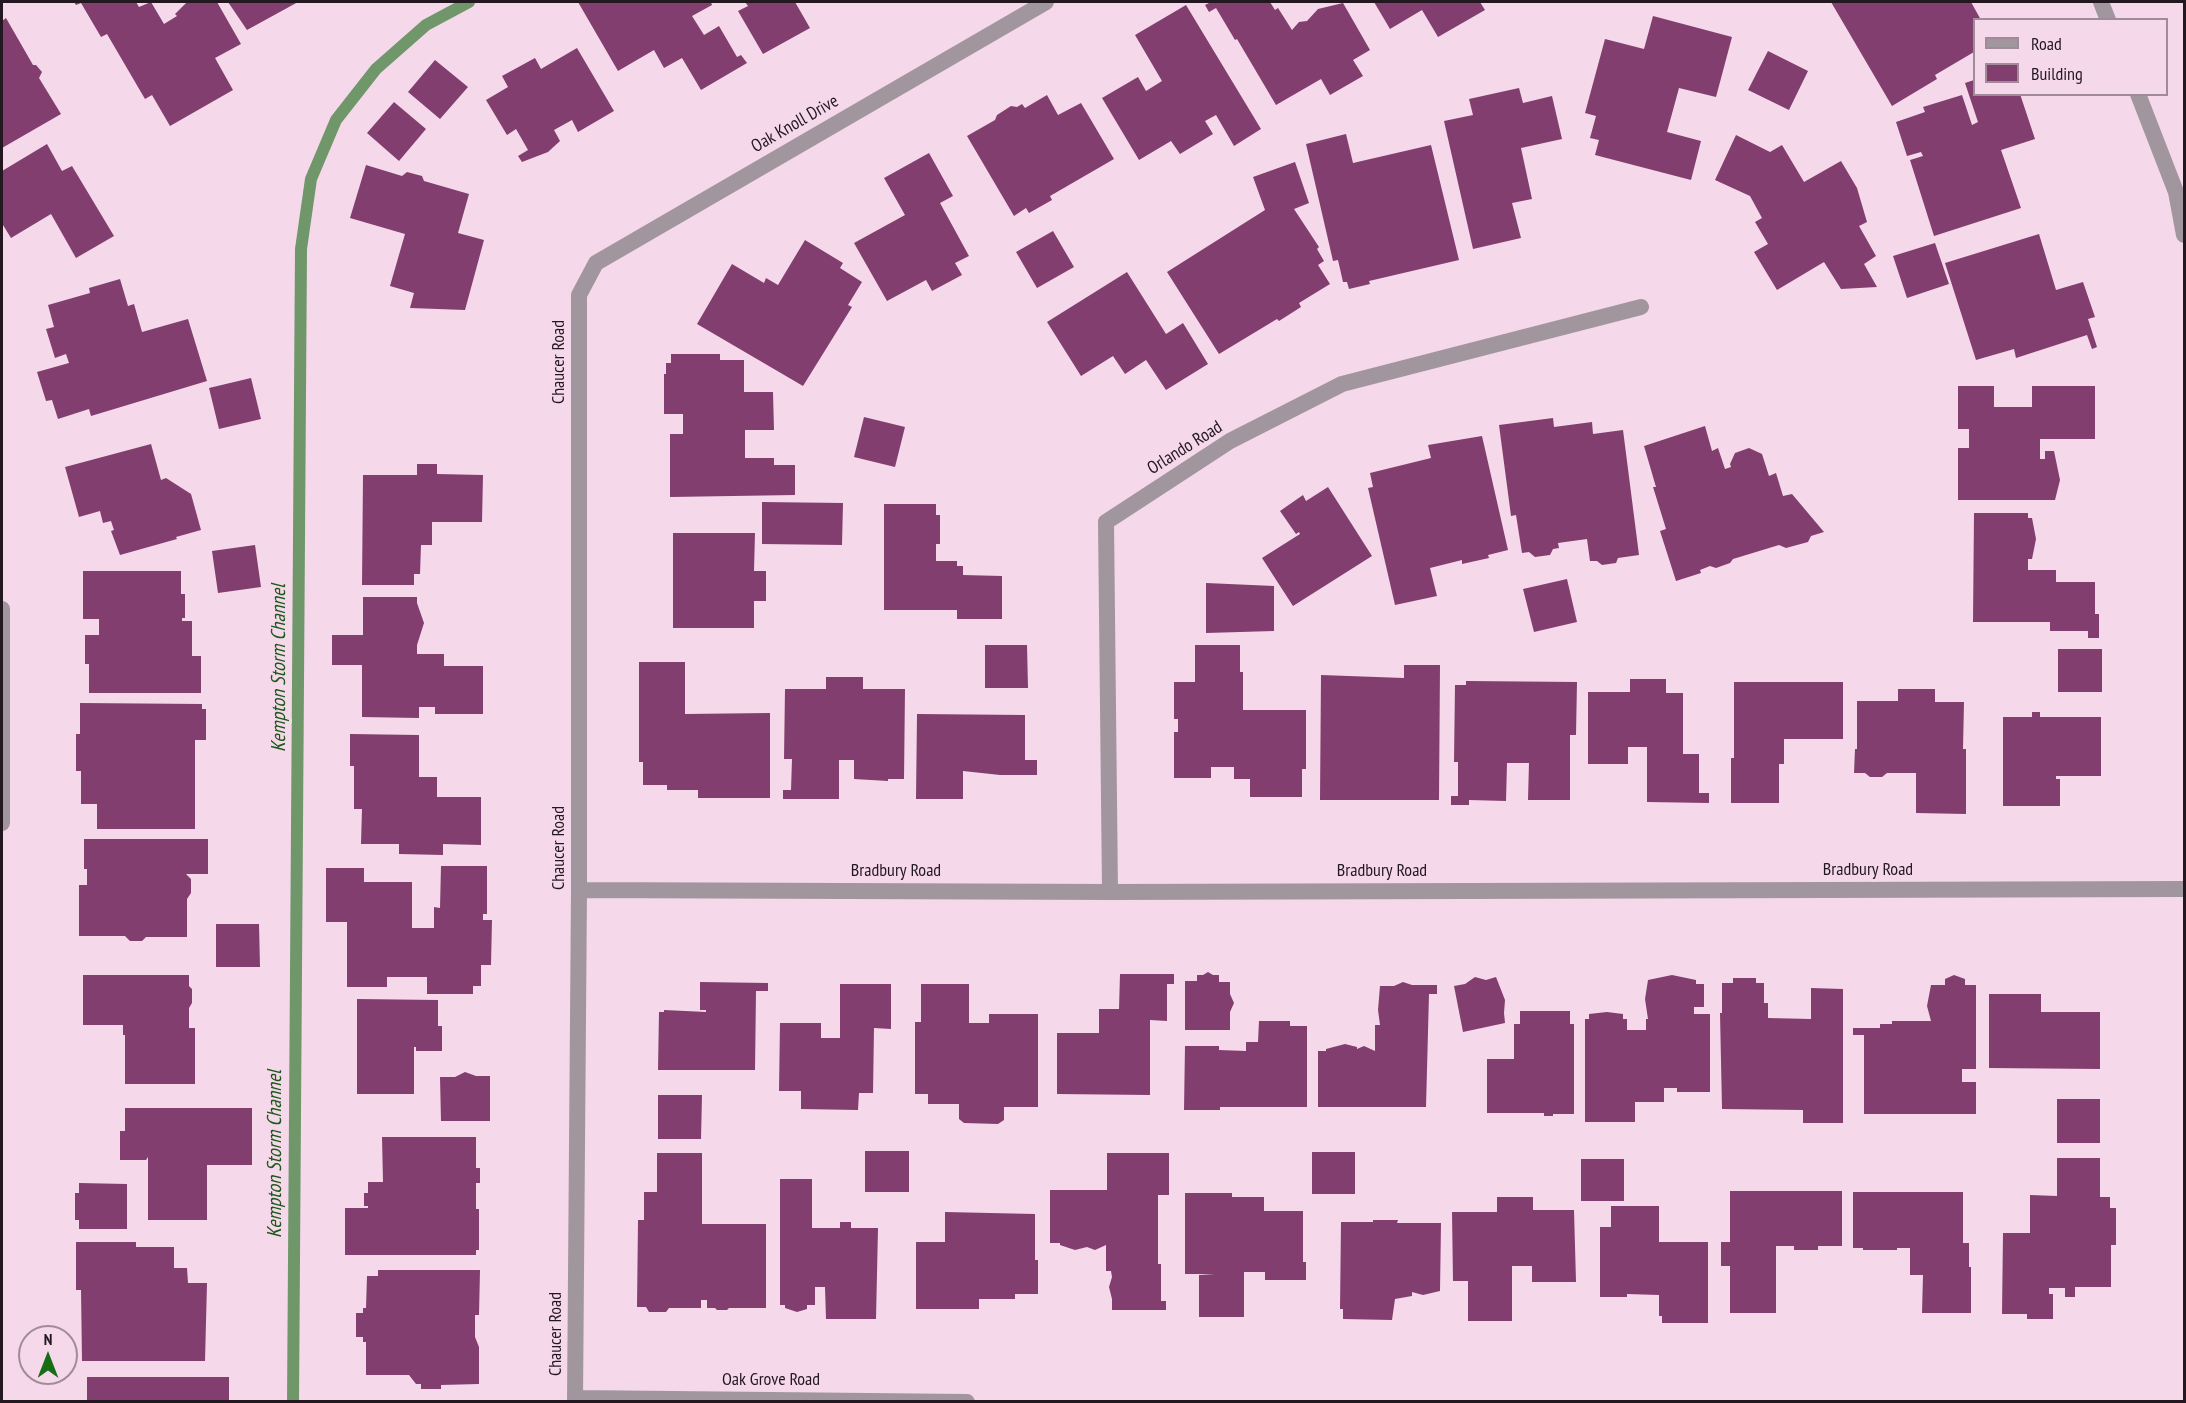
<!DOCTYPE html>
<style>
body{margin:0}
#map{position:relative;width:2186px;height:1403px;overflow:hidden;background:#f6d8eb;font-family:"PT Sans Narrow",sans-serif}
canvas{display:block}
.frame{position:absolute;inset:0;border:3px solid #23181f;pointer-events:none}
.legend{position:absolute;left:1973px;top:18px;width:195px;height:78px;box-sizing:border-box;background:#f6d8eb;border:2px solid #a28b99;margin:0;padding:8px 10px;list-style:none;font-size:18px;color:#23181f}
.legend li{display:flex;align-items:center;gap:12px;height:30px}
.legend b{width:30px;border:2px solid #a28b99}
.north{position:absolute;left:18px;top:1325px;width:60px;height:60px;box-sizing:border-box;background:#f6d8eb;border:2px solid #a28b99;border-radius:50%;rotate:0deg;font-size:16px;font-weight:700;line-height:24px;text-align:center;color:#23181f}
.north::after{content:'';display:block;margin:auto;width:21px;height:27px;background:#166d16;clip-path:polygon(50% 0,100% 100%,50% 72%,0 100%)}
</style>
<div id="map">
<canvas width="2186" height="1403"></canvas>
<div class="frame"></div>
<ul class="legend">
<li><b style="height:8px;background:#a2969e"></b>Road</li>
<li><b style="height:16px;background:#823e6e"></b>Building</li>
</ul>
<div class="north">N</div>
</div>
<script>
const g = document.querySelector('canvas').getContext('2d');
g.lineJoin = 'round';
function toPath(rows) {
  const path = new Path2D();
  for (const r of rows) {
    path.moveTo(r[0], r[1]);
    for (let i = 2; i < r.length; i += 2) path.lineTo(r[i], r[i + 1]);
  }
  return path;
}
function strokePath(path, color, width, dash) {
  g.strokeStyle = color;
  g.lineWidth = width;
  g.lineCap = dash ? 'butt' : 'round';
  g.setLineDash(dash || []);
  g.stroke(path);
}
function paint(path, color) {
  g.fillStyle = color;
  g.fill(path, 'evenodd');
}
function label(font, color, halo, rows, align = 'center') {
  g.font = font + ' "PT Sans Narrow",sans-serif';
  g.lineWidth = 6;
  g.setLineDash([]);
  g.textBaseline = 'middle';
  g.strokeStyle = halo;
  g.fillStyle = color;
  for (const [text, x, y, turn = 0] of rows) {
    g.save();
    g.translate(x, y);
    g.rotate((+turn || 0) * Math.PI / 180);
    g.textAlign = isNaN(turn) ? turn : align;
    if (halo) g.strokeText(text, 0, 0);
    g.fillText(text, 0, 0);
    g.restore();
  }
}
const stream = toPath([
 [293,1402,301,249,311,179,336,120,376,69,426,25,469,2]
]);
const building = toPath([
 [74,2,136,2,139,7,151,2,164,24,177,16,175,14,187,2,217,2,241,44,215,58,233,90,170,126,152,95,145,99,107,34,101,37,81,3,76,5],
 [228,2,298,2,247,30],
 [578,2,711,2,712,5,692,16,704,35,719,26,737,57,741,55,747,63,701,90,682,58,664,68,654,50,618,71],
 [745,2,795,2,810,28,763,54,738,11,748,6],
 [1211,2,1270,2,1275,10,1278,8,1292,30,1299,22,1307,21,1318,9,1343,3,1370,50,1353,60,1363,76,1330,95,1321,79,1276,105,1237,39,1235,40,1216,8,1209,12,1205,5],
 [1374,2,1480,2,1485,10,1438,37,1422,10,1390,29],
 [1831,2,1971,2,1981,20,1974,20,1974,52,1935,75,1937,79,1892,106],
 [1186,5,1261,129,1234,146,1216,115,1205,121,1213,134,1180,154,1171,141,1139,160,1102,98,1138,77,1146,91,1162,81,1135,35],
 [1653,16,1732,37,1716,97,1679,88,1667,132,1701,141,1691,180,1595,155,1599,140,1590,138,1596,116,1585,113,1605,39,1644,49],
 [6,18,33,65,36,65,42,72,39,78,61,114,2,148,2,21],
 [577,48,614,111,578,132,572,120,554,130,560,141,548,152,522,162,518,156,528,150,516,129,507,135,486,100,508,87,502,76,535,58,541,69],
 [1768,51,1808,71,1789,110,1748,90],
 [435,60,468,87,440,119,408,92],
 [1974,80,1974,94,2020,94,2035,139,2001,150,2021,208,1934,236,1910,160,1923,156,1921,152,1907,156,1896,122,1925,112,1923,107,1962,95,1972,125,1978,122,1965,83],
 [1519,88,1523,103,1552,96,1562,139,1521,148,1532,199,1512,203,1521,238,1473,249,1444,121,1473,115,1469,99],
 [1047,95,1058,115,1081,103,1114,159,1050,196,1052,200,1029,213,1026,208,1014,216,967,136,995,120,997,115,1011,106,1017,107,1022,104,1025,108],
 [394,102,426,129,399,161,367,133],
 [1346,134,1353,163,1431,145,1459,260,1369,281,1370,284,1349,289,1347,282,1343,282,1338,260,1333,261,1306,144],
 [1736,135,1770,152,1782,145,1804,182,1841,161,1857,188,1867,222,1859,226,1876,256,1864,264,1877,287,1841,289,1824,262,1777,290,1754,252,1768,244,1755,222,1762,218,1750,196,1715,180],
 [47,144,62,171,72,166,114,236,76,258,51,214,11,238,3,225,2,226,2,171],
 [929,153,953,196,940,203,969,256,955,263,962,275,932,291,926,280,887,301,854,243,905,215,884,178],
 [1295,162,1309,203,1294,209,1319,247,1317,249,1324,261,1318,265,1330,284,1299,303,1301,307,1279,321,1277,319,1219,354,1167,272,1265,210,1253,177],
 [366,165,402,176,407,172,422,176,424,181,469,194,458,233,484,240,465,310,410,308,414,293,390,286,405,234,350,218],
 [1053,231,1074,267,1037,288,1016,252],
 [2039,234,2056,290,2083,282,2095,317,2088,319,2097,347,2092,349,2087,335,2016,358,2014,349,1976,360,1945,263],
 [805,240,843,263,840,268,862,282,848,305,852,307,803,386,697,324,732,264,764,283,766,278,778,285],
 [1935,243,1949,284,1907,298,1893,256],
 [1127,272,1166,334,1183,323,1208,364,1166,390,1146,360,1125,374,1113,356,1081,376,1047,322],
 [120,279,128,306,134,304,142,332,188,319,207,381,91,416,89,409,58,419,52,400,46,401,37,372,69,363,66,354,55,358,46,329,54,327,48,305,90,293,89,288],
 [671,354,720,354,720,360,744,360,744,392,773,392,774,430,745,430,745,458,774,458,774,465,795,465,795,495,670,497,670,434,683,434,683,414,664,414,664,374,666,374,666,363,671,363],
 [251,378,261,419,219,429,209,388],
 [1958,386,1994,386,1994,407,2032,407,2032,386,2095,386,2095,439,2040,439,2040,459,2045,459,2045,451,2054,451,2060,480,2055,500,1958,500,1958,448,1969,448,1969,429,1958,429],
 [864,417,905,427,895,467,854,457],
 [1553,418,1554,427,1592,422,1593,434,1623,430,1639,555,1618,558,1616,563,1602,565,1597,561,1590,561,1587,539,1558,543,1559,548,1553,549,1550,555,1535,557,1529,552,1522,553,1516,515,1511,516,1499,425],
 [1705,426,1712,451,1718,448,1725,469,1731,467,1730,464,1735,453,1749,448,1762,454,1769,476,1776,473,1783,496,1792,494,1824,532,1811,536,1808,542,1786,548,1779,545,1733,559,1730,563,1716,568,1710,566,1700,570,1701,573,1676,581,1660,531,1666,529,1653,487,1656,487,1644,446],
 [1482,436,1508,550,1488,555,1489,558,1462,564,1462,560,1430,568,1437,596,1395,605,1368,488,1373,487,1370,473,1431,458,1428,445],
 [151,444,161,480,166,478,191,494,201,530,176,537,177,539,120,555,111,531,114,530,111,521,103,523,100,511,79,517,65,467],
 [417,464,437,464,437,474,483,475,482,522,432,522,432,545,421,545,420,574,414,574,414,585,362,585,363,475,417,475],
 [1328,487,1372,556,1293,606,1262,558,1300,534,1299,532,1296,534,1280,511,1303,495,1306,501],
 [762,502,843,503,842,545,762,544],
 [884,504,936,504,936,515,940,515,940,544,936,544,936,561,957,561,957,566,963,566,963,575,1002,576,1002,619,957,619,957,610,884,610],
 [1974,513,2028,513,2028,518,2032,518,2036,539,2032,559,2028,559,2028,570,2056,570,2056,582,2095,582,2095,614,2099,614,2099,638,2088,638,2088,631,2050,631,2050,622,1973,622],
 [673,533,755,533,754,571,766,571,766,601,754,601,754,628,673,628],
 [255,545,261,587,218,593,212,551],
 [83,571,181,571,181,594,185,594,185,618,182,618,182,621,192,621,192,656,201,656,201,693,89,693,89,664,85,664,85,635,99,635,99,619,83,619],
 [1567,579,1577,622,1534,632,1523,589],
 [1206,583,1274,586,1274,631,1206,633],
 [363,597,417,597,417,603,424,623,417,645,417,654,444,654,444,666,483,666,483,714,435,714,435,707,419,707,419,718,362,717,362,665,332,665,332,635,363,635],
 [985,645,1027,645,1028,688,985,688],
 [1195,645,1240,645,1240,672,1243,672,1243,710,1306,710,1306,769,1302,769,1302,797,1250,797,1250,779,1234,779,1234,767,1211,767,1211,778,1174,778,1174,732,1178,732,1178,719,1174,719,1174,682,1195,682],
 [2058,649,2102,649,2102,692,2058,692],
 [639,662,685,662,685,714,770,713,770,798,698,798,698,790,667,790,667,785,643,785,643,762,639,762],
 [1404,665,1440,665,1439,800,1320,800,1321,675,1404,678],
 [826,677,863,677,863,689,905,689,904,779,888,779,888,781,854,779,854,760,839,760,839,799,783,799,783,790,791,790,792,759,784,759,785,689,826,689],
 [1630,679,1666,679,1666,693,1683,693,1683,754,1699,754,1699,793,1709,793,1709,803,1647,802,1647,747,1628,747,1628,764,1588,764,1588,692,1630,692],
 [1466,681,1577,682,1576,735,1570,735,1570,800,1528,800,1529,763,1507,763,1506,801,1469,800,1469,805,1451,805,1451,796,1458,796,1458,762,1454,762,1455,685,1466,685],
 [1734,682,1843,682,1843,739,1784,739,1784,764,1779,764,1779,803,1731,803,1731,758,1734,758],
 [1898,689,1935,689,1935,702,1964,702,1963,749,1966,749,1966,814,1916,813,1916,773,1887,773,1882,777,1870,777,1865,773,1854,773,1855,749,1857,749,1857,701,1898,701],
 [80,703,202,704,202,709,206,709,206,740,195,740,195,829,97,829,97,804,81,804,81,771,76,771,76,734,80,734],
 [2032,712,2040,712,2040,717,2101,717,2101,776,2056,776,2056,779,2060,779,2060,806,2003,806,2003,717,2032,717],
 [917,714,1025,715,1025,760,1037,760,1037,775,1000,775,963,771,963,799,916,799],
 [350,734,419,735,419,777,437,777,437,797,481,797,481,845,443,844,443,855,399,854,399,844,361,844,362,809,354,809,354,766,350,766],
 [84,839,208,839,208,874,186,874,191,879,191,893,187,899,187,937,146,937,142,941,130,941,125,936,79,936,79,885,87,885,87,869,84,869],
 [441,866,487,866,487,914,483,914,483,920,492,920,491,965,481,965,481,986,473,986,473,994,427,994,427,977,387,977,387,987,347,987,347,922,326,922,326,868,364,868,364,882,412,882,412,928,434,928,434,907,440,908],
 [216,924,259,924,260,967,216,967],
 [1208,972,1213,975,1219,975,1219,982,1230,982,1230,994,1234,1003,1230,1012,1230,1030,1185,1030,1185,981,1197,981,1197,975,1203,975],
 [1120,974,1174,974,1174,984,1167,984,1167,1021,1150,1020,1150,1095,1057,1094,1057,1033,1099,1033,1099,1009,1119,1009],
 [83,975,189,975,189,986,192,989,192,1003,189,1008,189,1028,195,1028,195,1084,125,1084,125,1035,123,1035,123,1025,83,1025],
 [1672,975,1696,980,1696,984,1704,984,1704,1007,1694,1007,1694,1014,1710,1014,1710,1092,1677,1092,1677,1088,1664,1088,1664,1102,1635,1102,1635,1122,1585,1122,1585,1019,1589,1019,1589,1014,1607,1012,1623,1014,1623,1019,1627,1019,1627,1030,1646,1030,1646,1019,1648,1019,1645,999,1648,980],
 [1954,975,1965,979,1965,985,1976,985,1976,1069,1962,1069,1962,1082,1976,1082,1976,1114,1864,1114,1864,1035,1853,1035,1853,1028,1880,1028,1880,1024,1892,1024,1892,1021,1931,1021,1927,1006,1931,985,1945,985,1945,979],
 [1475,977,1486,980,1496,977,1505,1000,1504,1013,1505,1023,1463,1032,1454,986,1465,984],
 [1733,978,1756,978,1756,983,1764,983,1764,1003,1768,1003,1768,1018,1811,1019,1811,988,1843,989,1843,1123,1803,1123,1803,1110,1722,1109,1720,1013,1722,1013,1722,983,1733,983],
 [700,982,768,983,768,991,756,991,755,1070,658,1070,659,1012,664,1012,664,1010,706,1012,706,1010,700,1010],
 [1403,982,1412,985,1437,985,1437,994,1429,994,1426,1107,1318,1107,1318,1051,1326,1051,1326,1049,1345,1044,1357,1047,1357,1049,1364,1046,1375,1051,1375,1025,1380,1025,1378,1010,1380,986,1394,986],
 [840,984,891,984,891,1029,874,1028,873,1093,859,1093,858,1110,801,1109,801,1091,779,1091,780,1023,821,1023,821,1038,840,1038],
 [921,984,969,984,969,1023,989,1023,989,1014,1038,1014,1038,1107,1004,1107,1004,1120,998,1124,964,1123,959,1119,959,1104,928,1104,928,1094,915,1094,915,1022,921,1022],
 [1989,994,2041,994,2041,1012,2100,1012,2100,1069,1989,1068],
 [357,999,438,1000,438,1026,442,1026,442,1051,416,1051,416,1047,414,1047,414,1094,357,1094],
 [1520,1011,1570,1011,1570,1024,1574,1024,1574,1114,1553,1114,1553,1116,1544,1116,1544,1113,1487,1113,1487,1059,1514,1059,1514,1024,1520,1024],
 [1259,1021,1290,1021,1290,1026,1307,1026,1307,1107,1220,1107,1220,1110,1184,1110,1185,1046,1219,1046,1219,1050,1246,1051,1246,1042,1258,1042],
 [465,1072,476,1076,490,1076,490,1121,441,1121,440,1077,455,1077],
 [658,1095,702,1095,701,1139,658,1139],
 [2057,1099,2100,1099,2100,1143,2057,1143],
 [125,1108,252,1108,252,1165,207,1165,207,1220,148,1220,148,1157,146,1160,120,1160,120,1131,125,1131],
 [382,1137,476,1137,476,1168,480,1168,480,1183,476,1183,476,1209,479,1209,479,1250,476,1250,476,1255,345,1255,345,1208,368,1208,368,1206,364,1206,364,1193,368,1193,368,1182,383,1182],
 [865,1151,909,1151,909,1192,865,1192],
 [1312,1152,1355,1152,1355,1194,1312,1194],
 [657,1153,702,1153,702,1224,766,1224,766,1308,729,1308,727,1310,717,1310,715,1308,707,1308,707,1300,701,1300,701,1308,669,1308,666,1312,649,1312,646,1307,637,1307,638,1220,644,1220,644,1192,657,1192],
 [1107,1153,1169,1153,1169,1195,1158,1195,1158,1264,1161,1264,1161,1301,1166,1301,1166,1310,1112,1310,1112,1299,1109,1287,1112,1277,1111,1271,1106,1271,1106,1245,1095,1250,1087,1247,1075,1250,1060,1245,1060,1243,1050,1243,1050,1190,1107,1190],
 [2057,1158,2100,1158,2100,1197,2110,1197,2110,1208,2116,1208,2116,1245,2111,1245,2111,1287,2075,1287,2075,1297,2065,1297,2065,1288,2049,1288,2049,1294,2053,1294,2053,1319,2027,1319,2027,1314,2002,1314,2003,1233,2030,1233,2030,1195,2057,1196],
 [1581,1159,1624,1159,1624,1201,1581,1201],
 [780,1179,812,1179,812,1228,840,1228,840,1222,851,1222,851,1228,878,1228,876,1319,826,1319,825,1287,815,1287,815,1305,807,1305,807,1309,797,1312,785,1308,785,1305,780,1305],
 [79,1183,127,1184,127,1229,79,1229,79,1220,75,1220,75,1193,79,1193],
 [1730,1191,1842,1191,1842,1246,1818,1246,1818,1250,1794,1250,1794,1246,1776,1246,1776,1313,1730,1313,1730,1266,1721,1266,1721,1242,1730,1242],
 [1853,1192,1963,1192,1963,1243,1969,1243,1969,1267,1971,1267,1971,1313,1922,1313,1923,1275,1910,1275,1910,1248,1897,1248,1897,1250,1863,1250,1863,1248,1853,1248],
 [1185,1193,1232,1193,1232,1197,1264,1197,1264,1211,1303,1211,1303,1262,1306,1262,1306,1280,1265,1280,1265,1272,1244,1272,1244,1317,1199,1317,1199,1275,1215,1274,1185,1274],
 [1497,1197,1533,1197,1533,1210,1574,1210,1576,1282,1532,1282,1532,1266,1512,1266,1512,1321,1468,1321,1468,1281,1453,1281,1452,1212,1497,1212],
 [1611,1206,1659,1206,1659,1242,1708,1242,1708,1323,1662,1323,1662,1316,1659,1316,1659,1295,1627,1294,1627,1297,1600,1297,1600,1227,1611,1227],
 [945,1212,1035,1214,1035,1260,1038,1260,1038,1294,1015,1294,1015,1299,979,1299,979,1309,916,1309,916,1242,945,1242],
 [1373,1220,1398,1220,1397,1223,1441,1223,1440,1291,1423,1295,1412,1292,1412,1296,1395,1299,1392,1320,1343,1319,1343,1309,1340,1309,1341,1222,1373,1222],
 [76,1242,136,1242,136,1247,174,1247,174,1268,187,1268,188,1283,207,1283,205,1361,82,1361,81,1290,76,1290],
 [378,1270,480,1270,479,1315,475,1315,475,1337,479,1347,479,1384,441,1385,441,1389,421,1389,421,1384,416,1384,409,1375,366,1375,366,1342,363,1342,363,1337,356,1337,356,1313,363,1313,363,1308,366,1308,367,1276,378,1276],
 [87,1377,229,1377,229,1402,87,1402]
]);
const minor = toPath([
 [2,609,2,823],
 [579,890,1110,892,2184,889],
 [1110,892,1106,522,1230,441,1342,384,1641,307],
 [575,1398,967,1402],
 [575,1402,579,890,579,295,596,263,1046,2]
]);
const tertiary = toPath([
 [2101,2,2108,20],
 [2138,94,2176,192,2184,235]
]);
const streetNames = [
 ["Oak Knoll Drive",795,124,-30],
 ["Chaucer Road",559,362,-90],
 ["Orlando Road",1185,448,-32],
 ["Chaucer Road",559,848,-90],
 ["Bradbury Road",1868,870],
 ["Bradbury Road",896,871],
 ["Bradbury Road",1382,871],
 ["Chaucer Road",556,1334,-90],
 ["Oak Grove Road",771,1380]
];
const waterNames = [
 ["Kempton Storm Channel",279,668,-90],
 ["Kempton Storm Channel",275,1154,-90]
];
strokePath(stream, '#6f976a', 12);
paint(building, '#823e6e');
strokePath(minor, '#a2969e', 16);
strokePath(tertiary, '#a2969e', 16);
label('18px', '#23181f', '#f6d8eb', streetNames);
label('italic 20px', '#1c591a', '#f6d8eb', waterNames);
</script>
